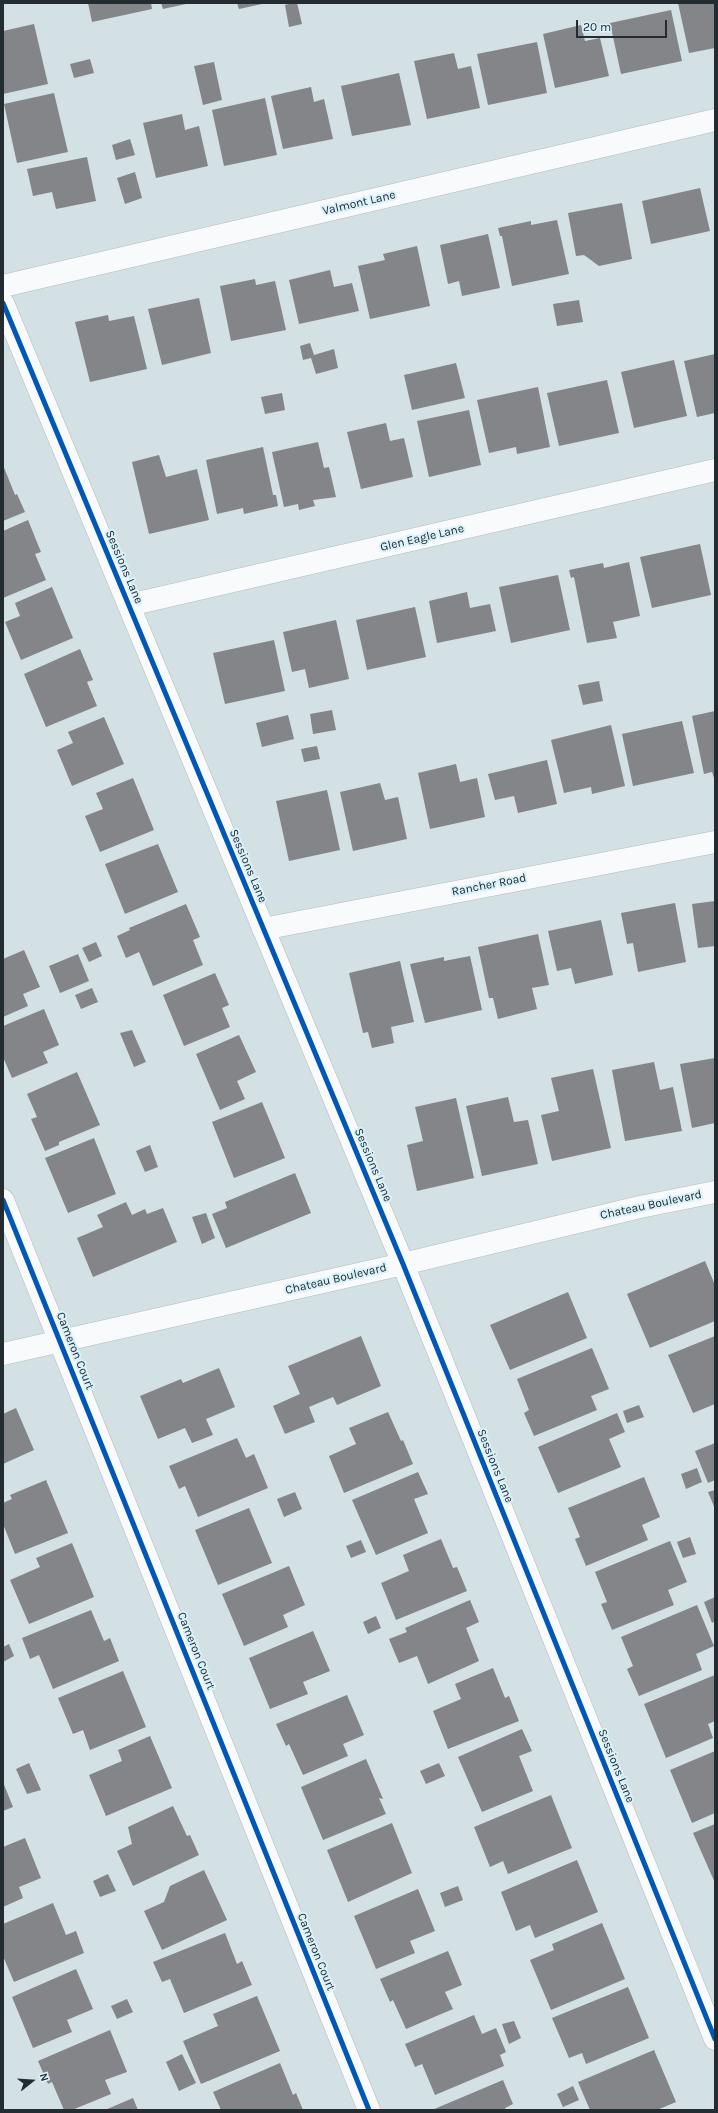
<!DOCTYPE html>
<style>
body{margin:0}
#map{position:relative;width:718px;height:2113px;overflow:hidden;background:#d3e0e4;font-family:Karla,sans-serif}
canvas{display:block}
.frame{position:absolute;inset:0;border:4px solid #232c30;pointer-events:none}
.north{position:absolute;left:12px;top:2061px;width:40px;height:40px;-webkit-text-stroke:3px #d8f1fa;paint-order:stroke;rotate:73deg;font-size:11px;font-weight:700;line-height:16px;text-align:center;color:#232c30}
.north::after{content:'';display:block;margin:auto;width:14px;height:18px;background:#232c30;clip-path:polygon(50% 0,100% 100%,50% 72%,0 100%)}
.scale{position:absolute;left:576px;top:20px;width:91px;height:18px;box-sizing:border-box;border:2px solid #232c30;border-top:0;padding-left:5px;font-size:12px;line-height:14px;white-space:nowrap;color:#232c30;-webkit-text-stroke:3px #d8f1fa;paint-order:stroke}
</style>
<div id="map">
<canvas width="718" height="2113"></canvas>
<div class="frame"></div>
<div class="north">N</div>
<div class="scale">20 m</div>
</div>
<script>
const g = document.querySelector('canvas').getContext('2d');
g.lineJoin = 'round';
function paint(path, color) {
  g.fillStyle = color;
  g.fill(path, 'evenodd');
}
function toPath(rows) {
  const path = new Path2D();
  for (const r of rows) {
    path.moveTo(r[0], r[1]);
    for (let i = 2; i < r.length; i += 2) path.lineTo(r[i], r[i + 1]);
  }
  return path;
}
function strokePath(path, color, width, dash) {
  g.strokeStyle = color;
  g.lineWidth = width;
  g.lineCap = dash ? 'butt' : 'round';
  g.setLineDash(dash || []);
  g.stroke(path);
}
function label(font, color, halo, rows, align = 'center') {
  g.font = font + ' Karla,sans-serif';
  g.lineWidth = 4;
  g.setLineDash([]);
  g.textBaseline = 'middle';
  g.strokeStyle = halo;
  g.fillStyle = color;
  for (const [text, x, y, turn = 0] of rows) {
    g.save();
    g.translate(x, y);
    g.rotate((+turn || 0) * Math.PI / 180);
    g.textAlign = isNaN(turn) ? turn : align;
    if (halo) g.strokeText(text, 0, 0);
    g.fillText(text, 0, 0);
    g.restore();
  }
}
const building = toPath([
 [88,3,151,3,152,9,92,22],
 [161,3,186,3,186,4,163,9],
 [237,3,262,3,262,4,239,9],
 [292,3,297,3,302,24,289,27,285,5],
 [678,3,715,3,715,48,689,53],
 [671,10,682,61,621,74,610,23],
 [34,24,48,84,3,94,3,31],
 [581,25,585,41,600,38,609,76,555,88,543,34],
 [537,42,547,93,488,105,477,54],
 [454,53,458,69,471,66,480,108,427,119,414,61],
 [90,59,94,73,74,78,70,64],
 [214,62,222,100,203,105,194,66],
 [399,73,411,125,352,136,341,86],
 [311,87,314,102,324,99,333,139,283,149,271,96],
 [54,93,68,152,17,163,4,104],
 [265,98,277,155,224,166,212,110],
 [182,114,185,130,199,126,208,166,156,178,143,123],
 [130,139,135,155,116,160,112,145],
 [87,157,96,201,56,209,52,192,33,196,27,169],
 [135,172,142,198,125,204,117,178],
 [700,188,710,231,651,244,642,201],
 [622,203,632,259,599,266,584,255,576,256,568,213],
 [557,220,569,274,512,286,502,236,500,236,498,228,531,221,531,225],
 [488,234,500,288,462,296,459,281,448,284,440,245],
 [417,246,430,306,370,319,358,266,385,260,383,254],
 [330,270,334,287,352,283,359,311,299,324,289,280],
 [255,279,256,285,275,281,286,330,231,341,220,286],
 [199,298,211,353,162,365,148,309],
 [579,300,583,322,557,326,553,304],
 [108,315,109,321,134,316,147,369,90,382,75,322],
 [310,343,314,355,334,349,338,368,316,374,311,358,303,360,300,346],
 [715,354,715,413,697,417,684,361],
 [674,360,687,416,634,428,621,372],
 [456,363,465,398,412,410,404,375],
 [607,380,619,433,559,446,547,393],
 [538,387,550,447,517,454,516,447,489,453,477,400],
 [282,393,285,410,265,414,261,397],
 [469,410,481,465,429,477,417,421],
 [386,423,390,441,404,438,413,477,361,489,347,432],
 [318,442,324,468,329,467,336,497,313,500,315,506,299,510,298,504,284,507,272,452],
 [263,447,273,495,276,495,278,506,244,514,243,508,217,514,206,460],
 [159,455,166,477,197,469,209,520,149,534,132,462],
 [3,465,15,495,17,494,25,512,3,521],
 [28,520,41,552,35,554,46,580,3,598,3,531],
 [700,544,711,595,652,608,640,557],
 [629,562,640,616,613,622,617,638,587,643,574,577,571,578,569,570,603,563,604,568],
 [558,575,570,630,511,643,499,587],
 [52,587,73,638,21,660,5,622,20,616,15,603],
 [467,592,470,608,490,604,496,631,437,643,429,601],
 [415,607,426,657,367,670,356,620],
 [336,620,349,679,309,688,305,669,292,672,283,632],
 [274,640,285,691,225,704,213,653],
 [80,649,93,680,87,682,97,706,46,727,24,674],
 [599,681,603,701,583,705,578,685],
 [332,710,336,730,313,734,310,714],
 [715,711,715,778,714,778,712,772,704,774,692,716],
 [288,715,294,739,262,747,256,723],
 [104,717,124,764,72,786,57,750,73,743,68,732],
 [682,721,694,773,633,786,622,734],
 [611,725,625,786,592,794,591,787,564,793,551,740],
 [317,746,320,759,304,762,301,749],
 [547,760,557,804,518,813,514,796,495,800,488,774],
 [456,764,460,782,477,778,485,817,430,829,418,773],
 [133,778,154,830,100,852,85,816,103,809,96,793],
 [380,783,385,800,398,797,407,839,353,851,340,792],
 [327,790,340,850,289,861,276,801],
 [158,844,178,892,125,914,105,864],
 [715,901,715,946,698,948,692,904],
 [675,903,686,962,638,972,633,943,627,944,621,913],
 [186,904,200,937,193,940,203,965,153,986,139,952,126,958,117,936,130,930,129,928],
 [601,920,613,975,575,984,571,968,557,971,548,931],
 [538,934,549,985,532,988,537,1009,498,1019,493,998,489,998,478,947],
 [96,942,102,956,89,962,82,948],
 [24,950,40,987,23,994,28,1006,3,1017,3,959],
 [78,954,89,981,60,993,49,966],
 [470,956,482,1010,425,1023,410,964,444,957,444,961],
 [400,961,414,1022,391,1027,394,1043,372,1048,368,1032,363,1033,349,973],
 [215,973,229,1005,222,1008,230,1027,184,1046,163,995],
 [92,988,98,1002,81,1009,75,995],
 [44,1009,59,1045,43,1052,48,1063,12,1078,3,1057,3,1026],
 [132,1030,146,1062,134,1067,120,1033],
 [239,1035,256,1072,237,1081,245,1099,220,1110,196,1054],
 [715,1058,715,1123,692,1128,680,1064],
 [654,1062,660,1090,673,1087,682,1131,625,1141,612,1070],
 [593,1069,611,1148,552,1161,541,1115,559,1111,551,1078],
 [77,1072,100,1125,59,1142,59,1145,45,1151,31,1119,37,1117,27,1094],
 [508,1097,514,1122,528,1120,538,1164,482,1176,466,1106],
 [456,1098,474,1178,417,1191,407,1145,423,1141,415,1107],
 [262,1102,285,1158,234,1178,212,1122],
 [94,1138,116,1194,68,1213,45,1158],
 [150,1145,158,1167,145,1172,136,1151],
 [295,1173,311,1213,226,1248,212,1214,227,1208,225,1202],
 [126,1202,132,1215,145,1209,147,1214,163,1208,177,1242,93,1277,77,1238,103,1227,97,1215],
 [206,1213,215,1238,202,1244,192,1217],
 [705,1261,715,1285,715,1321,650,1348,627,1294],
 [568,1292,587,1338,510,1370,490,1325],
 [361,1336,381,1386,337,1405,333,1397,309,1407,315,1422,285,1434,273,1406,300,1394,288,1366],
 [715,1336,715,1404,693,1413,668,1355],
 [592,1348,609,1389,591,1396,597,1410,534,1436,524,1413,529,1410,517,1379],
 [219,1368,235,1407,206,1419,213,1435,192,1443,185,1428,158,1439,140,1396,181,1379,183,1383],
 [639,1405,644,1417,627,1423,623,1411],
 [16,1408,34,1450,3,1464,3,1414],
 [388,1412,401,1441,403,1440,413,1464,344,1493,329,1456,356,1444,349,1428],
 [617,1413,625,1432,609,1439,621,1467,558,1493,538,1447],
 [237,1438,246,1458,254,1454,268,1488,198,1517,185,1486,179,1489,169,1466],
 [715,1443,715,1480,708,1483,695,1451],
 [697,1468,702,1482,686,1489,681,1474],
 [418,1472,428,1494,414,1499,428,1533,376,1555,352,1500],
 [644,1477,660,1517,642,1525,648,1540,586,1566,575,1539,580,1537,568,1508],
 [46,1480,68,1533,15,1554,3,1524,3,1503,12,1499,10,1495],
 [715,1490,715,1509,708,1492],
 [295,1492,302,1509,284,1517,277,1499],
 [249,1508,272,1563,218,1585,195,1530],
 [690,1537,696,1554,683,1558,677,1542],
 [441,1539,453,1568,457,1567,467,1591,396,1620,381,1583,409,1571,403,1555],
 [361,1540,366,1552,351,1558,346,1546],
 [670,1541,687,1582,668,1590,674,1605,612,1630,601,1604,607,1602,595,1572],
 [72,1543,94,1597,29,1624,10,1580,40,1567,36,1558],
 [289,1566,305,1605,283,1615,288,1627,244,1646,222,1594],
 [715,1597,715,1621,712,1623,704,1602],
 [470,1600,479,1622,466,1628,479,1661,428,1684,417,1656,399,1663,389,1639,407,1632,405,1628],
 [697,1605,714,1646,696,1654,702,1670,639,1696,627,1669,633,1666,621,1637],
 [91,1610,104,1641,110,1638,119,1661,53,1689,39,1655,30,1659,22,1638],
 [376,1616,381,1628,368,1634,363,1622],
 [313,1631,330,1671,303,1682,308,1694,270,1709,249,1658],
 [9,1644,14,1656,3,1662,3,1647],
 [493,1668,505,1698,509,1696,519,1721,448,1749,433,1711,461,1699,455,1684],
 [123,1671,146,1727,90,1750,83,1730,73,1734,58,1698],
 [715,1675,715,1721,708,1724,713,1738,666,1758,644,1704],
 [347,1695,364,1735,343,1744,348,1756,303,1775,289,1744,286,1746,276,1724],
 [522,1729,532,1751,519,1756,533,1791,482,1812,458,1757],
 [150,1736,172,1788,106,1816,89,1775,122,1761,118,1750],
 [715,1751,715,1813,692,1823,670,1770],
 [366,1759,383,1799,379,1798,386,1814,323,1840,301,1787],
 [29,1763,41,1790,27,1794,16,1769],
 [439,1763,445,1776,426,1784,420,1771],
 [3,1782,13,1807,3,1811],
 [551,1795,572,1848,508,1874,503,1861,490,1867,474,1827],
 [173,1806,187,1836,190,1835,199,1855,133,1886,117,1851,132,1844,128,1827],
 [392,1823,412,1873,348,1902,327,1850],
 [715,1824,715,1883,693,1833],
 [25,1838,41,1878,19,1887,23,1898,3,1907,3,1847],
 [577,1860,598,1912,535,1938,530,1925,516,1931,501,1892],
 [204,1870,227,1920,162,1950,144,1911,164,1902,170,1886],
 [108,1874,116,1891,100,1897,93,1881],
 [458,1886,463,1900,445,1907,440,1893],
 [418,1889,435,1931,410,1941,415,1953,376,1969,354,1916],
 [53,1903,66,1935,76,1931,84,1953,14,1982,3,1956,3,1924],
 [602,1923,625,1979,551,2010,530,1960,554,1950,552,1944],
 [225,1933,237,1964,242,1961,252,1985,184,2013,170,1979,162,1982,153,1962],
 [448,1951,462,1985,445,1992,453,2009,406,2029,393,2000,390,2002,380,1979],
 [76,1969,93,2009,67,2020,72,2032,33,2048,12,1997],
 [628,1987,649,2038,586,2064,582,2053,569,2058,552,2018],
 [257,1996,280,2051,201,2084,183,2041,218,2026,213,2014],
 [127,1999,133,2012,117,2019,111,2006],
 [474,2015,482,2034,496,2028,506,2052,500,2055,504,2066,435,2095,422,2064,415,2067,405,2044],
 [514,2021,521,2038,509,2044,502,2024],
 [110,2030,127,2072,105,2080,111,2094,72,2110,64,2110,52,2082,48,2084,38,2061],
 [654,2050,676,2102,657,2110,590,2110,578,2082],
 [182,2054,196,2083,179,2091,166,2062],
 [280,2063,293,2095,296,2093,303,2110,221,2110,213,2092],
 [503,2080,513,2104,505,2108,506,2110,432,2110],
 [573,2086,579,2100,563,2107,557,2094],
 [133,2098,138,2110,105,2110]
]);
const minor = toPath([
 [3,286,715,120],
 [3,303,403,1264,715,2039],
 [129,605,715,470],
 [263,929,715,842],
 [3,1200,369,2110],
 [3,1354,403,1264,640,1207,715,1192]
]);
const cycleway = toPath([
 [3,303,403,1264,715,2039],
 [3,1200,369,2110]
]);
const streetNames = [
 ["Valmont Lane",359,203,-13],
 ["Glen Eagle Lane",422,538,-13],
 ["Sessions Lane",124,567,67],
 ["Sessions Lane",248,866,67],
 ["Rancher Road",489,885,-11],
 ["Sessions Lane",373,1165,67],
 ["Chateau Boulevard",651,1205,-12],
 ["Chateau Boulevard",336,1279,-13],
 ["Cameron Court",75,1351,68],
 ["Sessions Lane",495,1466,68],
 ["Cameron Court",196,1651,68],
 ["Sessions Lane",616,1766,68],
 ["Cameron Court",316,1952,68]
];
paint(building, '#838588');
strokePath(minor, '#b1bcbf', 23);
strokePath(minor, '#f8fafb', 22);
strokePath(cycleway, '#0057b8', 5);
label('12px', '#232c30', '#d8f1fa', streetNames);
</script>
